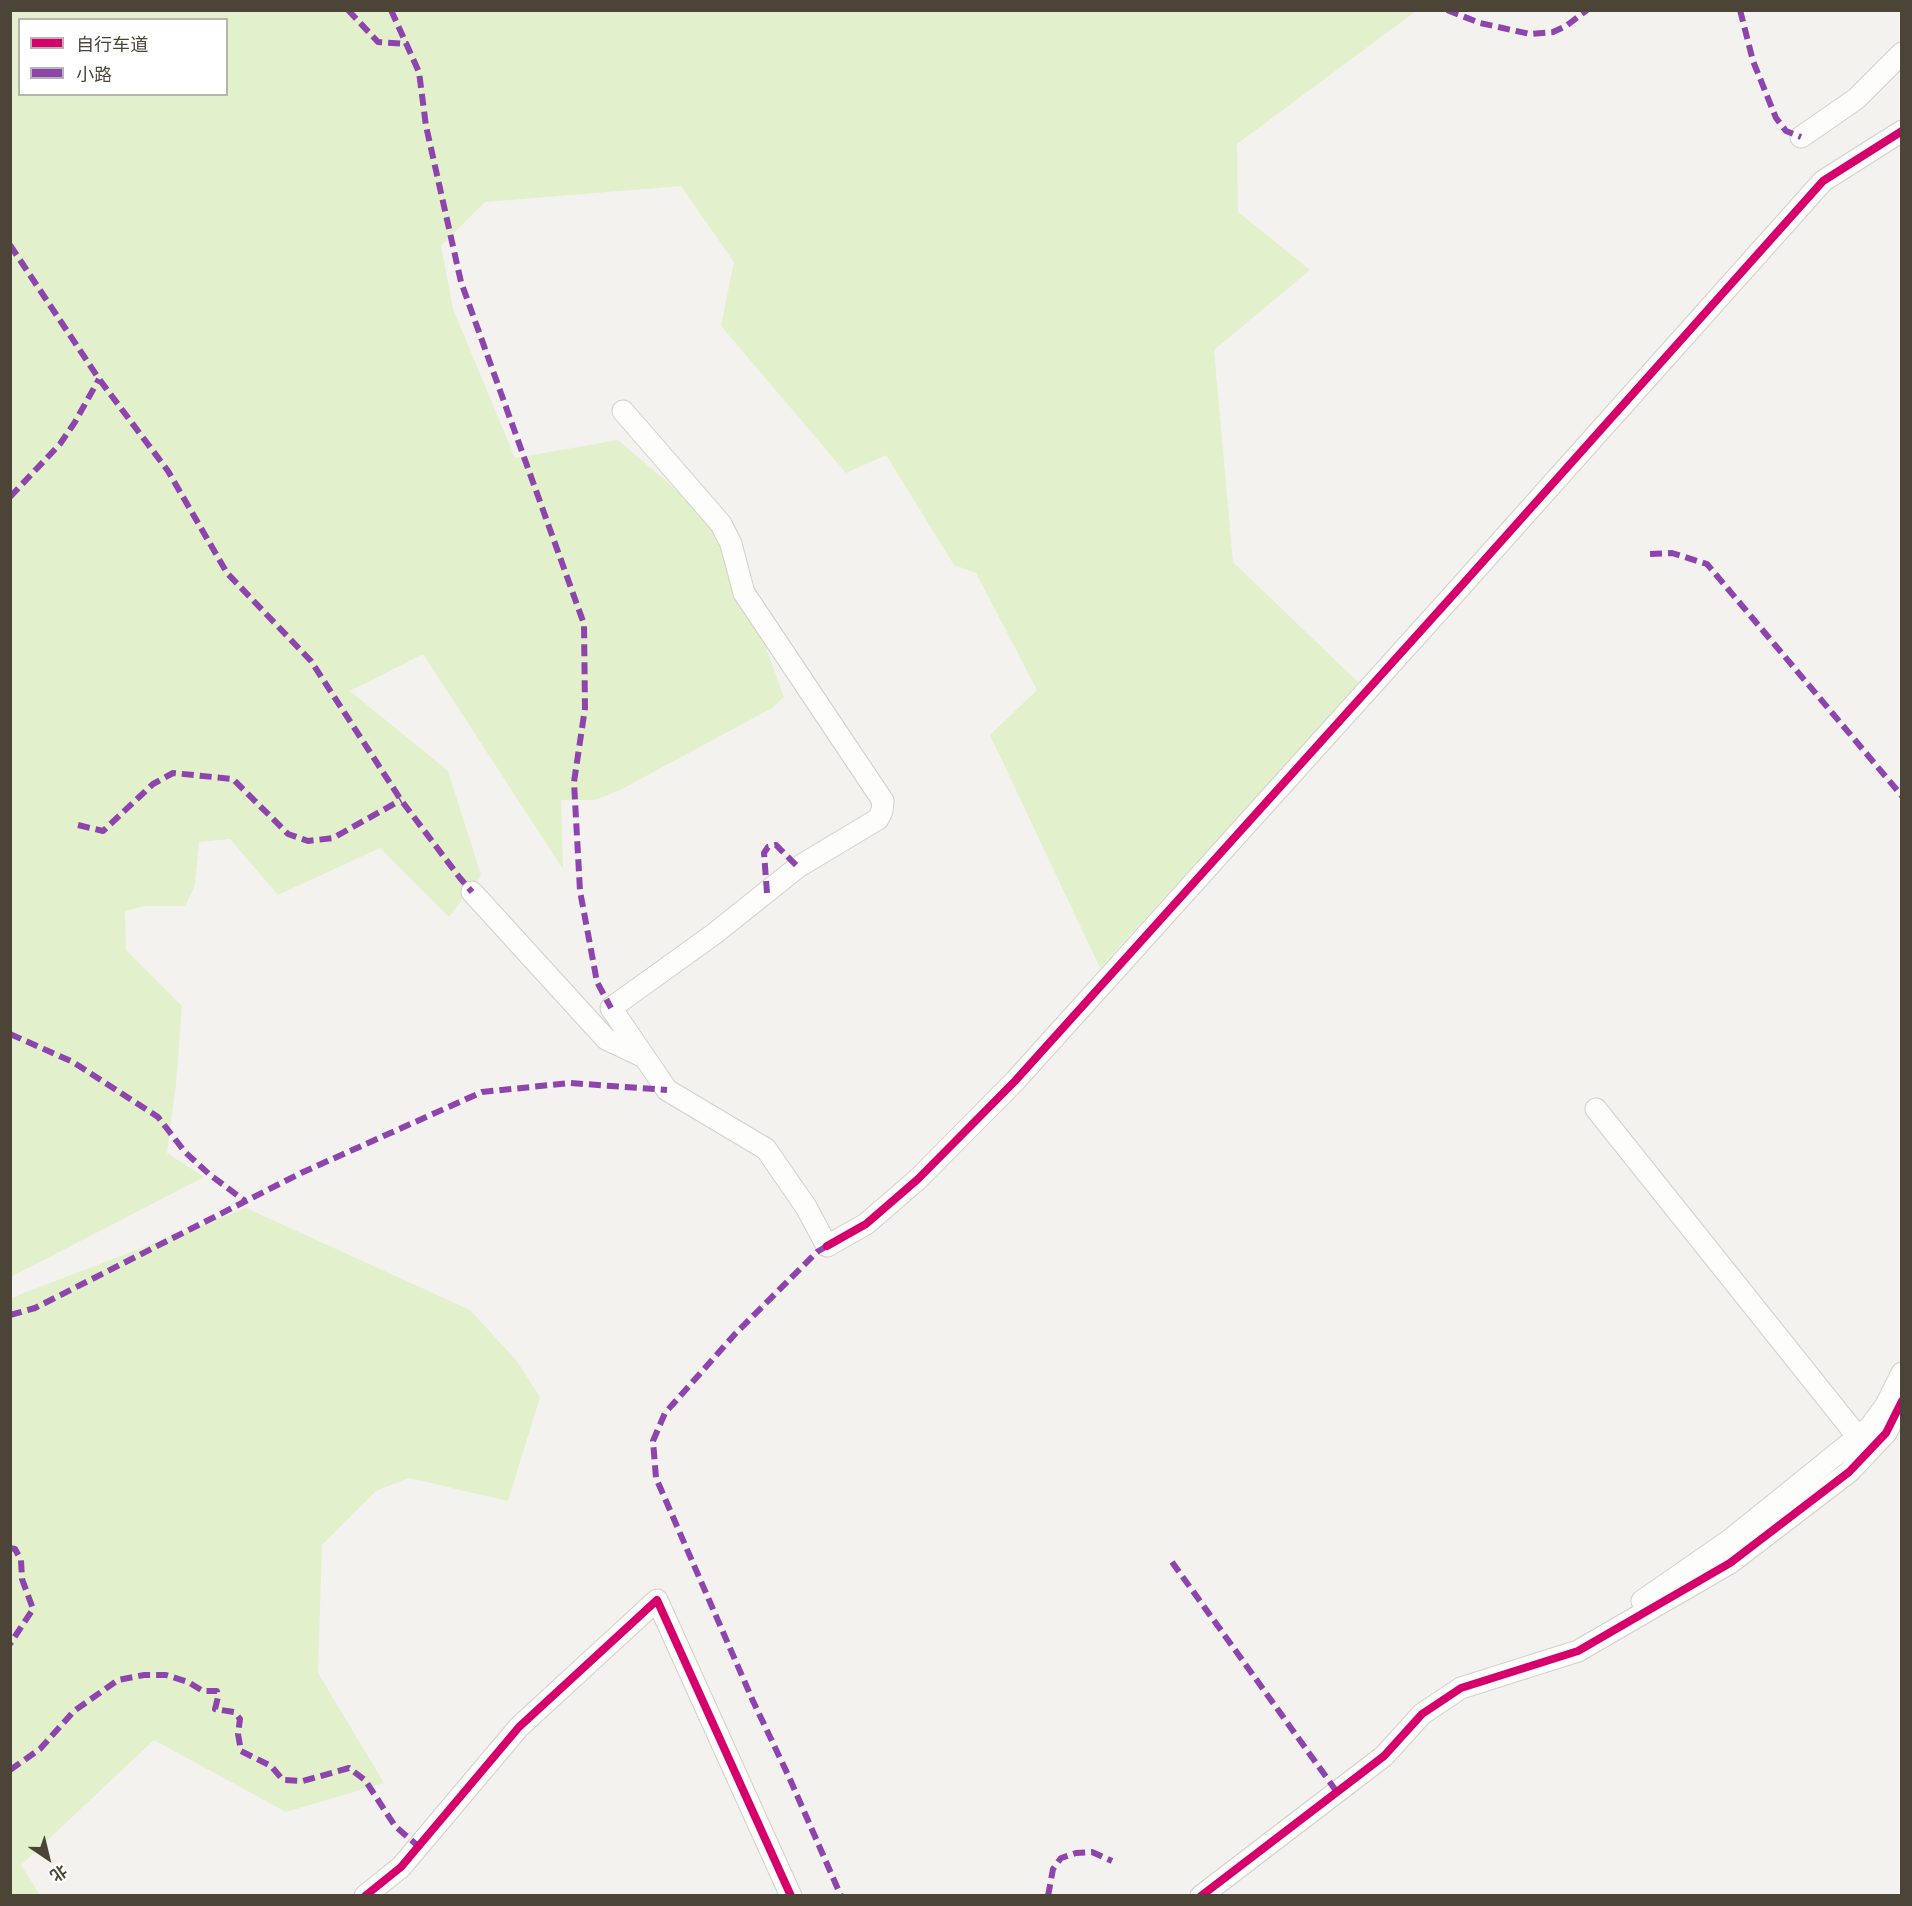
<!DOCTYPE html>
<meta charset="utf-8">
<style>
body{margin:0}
#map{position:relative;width:1912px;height:1906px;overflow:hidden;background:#f4f2ee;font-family:Cabin,"Noto Sans SC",sans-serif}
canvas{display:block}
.frame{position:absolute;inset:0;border:12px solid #4c4437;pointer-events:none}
.legend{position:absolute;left:18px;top:18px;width:210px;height:78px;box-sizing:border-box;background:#fff;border:2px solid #b7b4af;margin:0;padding:8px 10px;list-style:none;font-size:18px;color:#4c4437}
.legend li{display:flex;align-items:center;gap:12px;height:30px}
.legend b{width:30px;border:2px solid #b7b4af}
.north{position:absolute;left:18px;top:1828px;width:60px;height:60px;-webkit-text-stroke:4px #fff;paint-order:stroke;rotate:145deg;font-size:16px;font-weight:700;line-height:24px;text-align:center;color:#4c4437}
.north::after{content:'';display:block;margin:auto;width:21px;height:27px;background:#4c4437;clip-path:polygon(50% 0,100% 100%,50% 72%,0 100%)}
</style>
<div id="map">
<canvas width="1912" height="1906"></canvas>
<div class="frame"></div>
<ul class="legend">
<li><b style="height:8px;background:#d6006c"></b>自行车道</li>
<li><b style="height:8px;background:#8e44ad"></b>小路</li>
</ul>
<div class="north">北</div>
</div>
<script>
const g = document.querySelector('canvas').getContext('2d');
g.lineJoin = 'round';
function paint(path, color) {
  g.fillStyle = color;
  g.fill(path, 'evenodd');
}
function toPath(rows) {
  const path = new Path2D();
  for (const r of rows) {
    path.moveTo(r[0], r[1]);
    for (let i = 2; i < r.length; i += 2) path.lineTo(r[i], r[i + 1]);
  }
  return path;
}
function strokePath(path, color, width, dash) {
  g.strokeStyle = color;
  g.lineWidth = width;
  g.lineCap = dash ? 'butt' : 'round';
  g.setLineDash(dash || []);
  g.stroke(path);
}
const green = toPath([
 [11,11,1416,11,1237,144,1238,212,1310,270,1214,350,1233,562,1360,684,1100,968,990,735,1037,690,976,573,954,565,886,455,846,473,721,326,734,262,681,186,485,202,441,246,453,309,515,458,618,440,723,530,784,697,772,708,620,790,595,800,561,800,563,869,423,654,350,691,448,771,481,875,449,917,380,848,278,895,230,839,199,842,195,885,185,906,145,906,125,911,126,950,182,1006,176,1084,167,1153,204,1177,11,1277],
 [20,20,226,20,226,94,20,94],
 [246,1208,470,1310,516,1360,540,1397,508,1501,409,1478,376,1491,322,1545,318,1673,384,1783,286,1812,154,1740,21,1865,40,1895,11,1895,11,1298]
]);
const minor = toPath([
 [1801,137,1856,99,1902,53],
 [623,411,721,524,731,544,744,593,883,801,882,811,878,819,798,867,714,934,611,1008,667,1090,766,1149,806,1207,827,1246,866,1224,918,1179,1015,1081,1454,594,1823,181,1902,131],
 [472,892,606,1039,642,1056],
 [1596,1109,1858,1437],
 [1642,1601,1730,1540,1870,1427,1886,1405,1902,1373],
 [365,1896,401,1867,519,1727,657,1600,791,1896],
 [1201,1896,1384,1756,1422,1714,1461,1688,1578,1651,1730,1563,1849,1472,1886,1433,1902,1401]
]);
const quiet = toPath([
 [348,10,378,42,408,44],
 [391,10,419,72,426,126,461,282,584,624,585,708,574,782,580,891,597,982,611,1008],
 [1447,10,1480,23,1530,34,1553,32,1566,26,1587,10],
 [1740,10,1753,61,1776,118,1786,131,1801,137],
 [10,245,99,379,168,471,227,573,311,661,401,800,460,878,472,892],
 [10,497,60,444,75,422,99,379],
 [1650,554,1672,553,1707,564,1902,796],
 [78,825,103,831,153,784,173,773,233,779,288,834,308,841,333,838,401,800],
 [767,893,764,853,768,847,776,845,798,867],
 [10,1034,73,1062,158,1117,185,1152,209,1174,245,1201],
 [827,1246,817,1252,736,1333,665,1413,653,1441,656,1478,753,1701,789,1777,841,1896],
 [10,1315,35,1308,301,1173,482,1092,570,1083,667,1090],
 [10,1548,15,1549,21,1560,22,1579,33,1609,10,1644],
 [1172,1562,1337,1792],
 [10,1770,40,1749,74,1711,118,1680,144,1675,166,1675,188,1682,203,1691,217,1691,218,1697,215,1709,234,1712,240,1719,238,1734,241,1751,271,1766,283,1780,303,1781,349,1768,365,1780,395,1826,418,1846],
 [1048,1896,1053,1869,1061,1858,1076,1853,1092,1852,1112,1861]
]);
const cycleway = toPath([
 [827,1246,866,1224,918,1179,1015,1081,1454,594,1823,181,1902,131],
 [365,1896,401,1867,519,1727,657,1600,791,1896],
 [1201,1896,1384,1756,1422,1714,1461,1688,1578,1651,1730,1563,1849,1472,1886,1433,1902,1401]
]);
paint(green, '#e2f0cc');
strokePath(minor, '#d2d0cb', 23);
strokePath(minor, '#fdfdfc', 21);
strokePath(quiet, '#8e44ad', 6, [12, 6]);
strokePath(cycleway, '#d6006c', 8);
</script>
